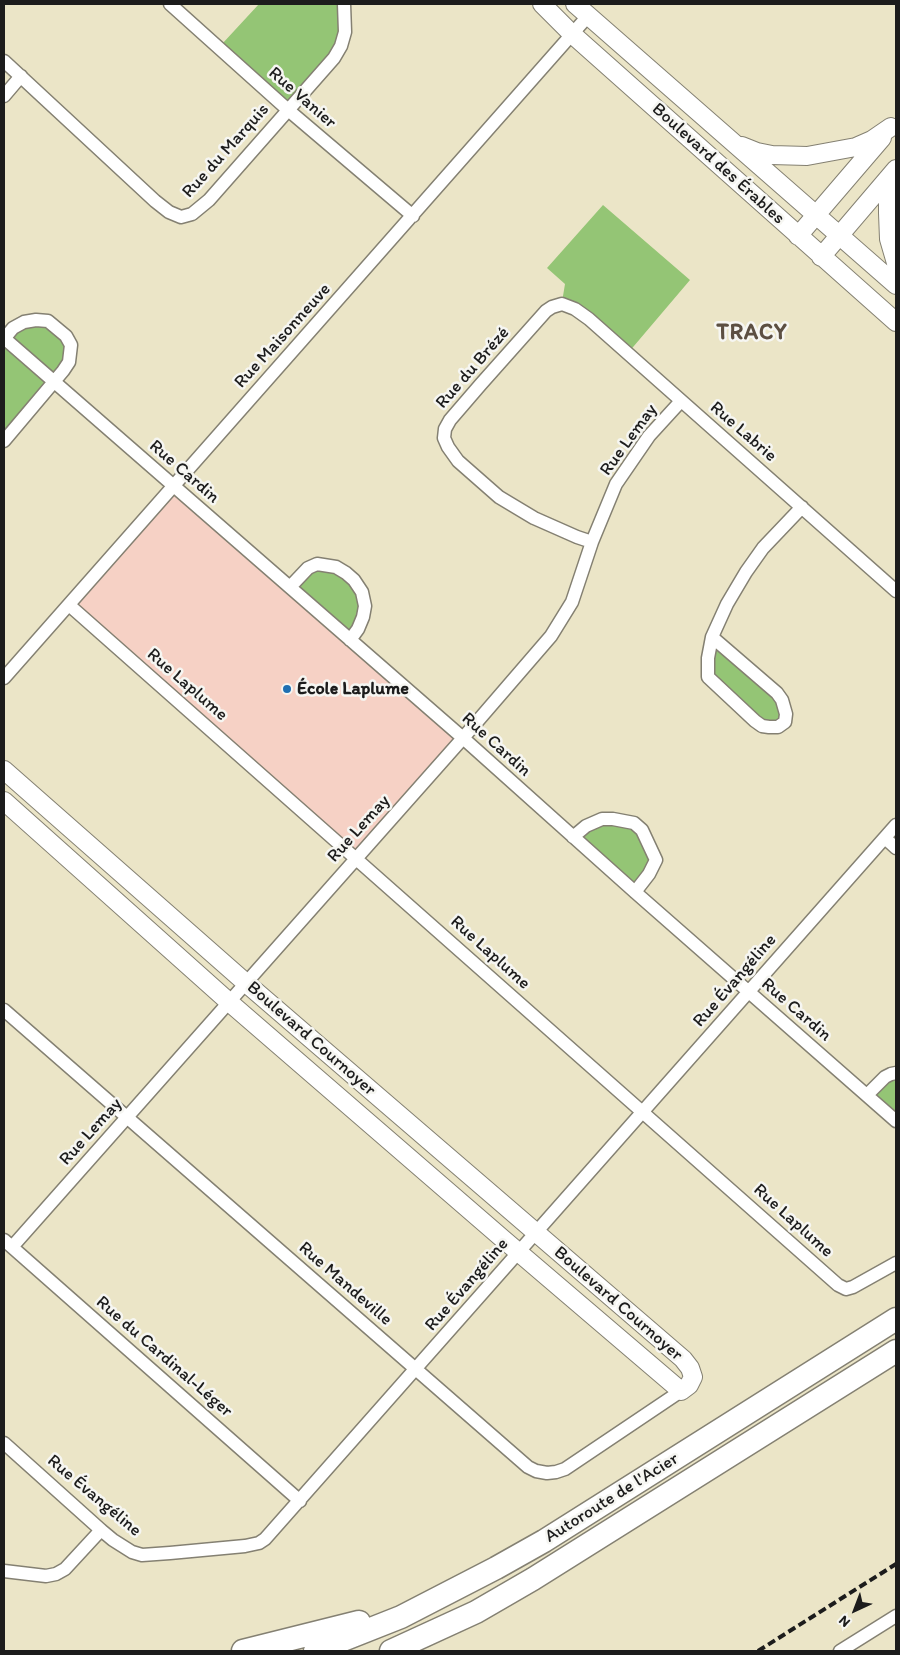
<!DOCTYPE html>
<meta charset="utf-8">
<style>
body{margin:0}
#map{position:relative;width:900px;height:1655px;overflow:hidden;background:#ebe5c7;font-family:Itim,sans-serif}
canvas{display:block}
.frame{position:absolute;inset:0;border:5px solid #1c1c1c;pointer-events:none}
.north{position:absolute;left:830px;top:1585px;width:50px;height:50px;-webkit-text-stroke:4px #f6f6f2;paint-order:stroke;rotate:223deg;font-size:14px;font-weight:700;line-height:20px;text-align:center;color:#1c1c1c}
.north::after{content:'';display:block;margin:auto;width:18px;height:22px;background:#1c1c1c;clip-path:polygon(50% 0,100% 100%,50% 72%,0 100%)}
</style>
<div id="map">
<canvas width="900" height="1655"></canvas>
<div class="frame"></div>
<div class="north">N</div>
</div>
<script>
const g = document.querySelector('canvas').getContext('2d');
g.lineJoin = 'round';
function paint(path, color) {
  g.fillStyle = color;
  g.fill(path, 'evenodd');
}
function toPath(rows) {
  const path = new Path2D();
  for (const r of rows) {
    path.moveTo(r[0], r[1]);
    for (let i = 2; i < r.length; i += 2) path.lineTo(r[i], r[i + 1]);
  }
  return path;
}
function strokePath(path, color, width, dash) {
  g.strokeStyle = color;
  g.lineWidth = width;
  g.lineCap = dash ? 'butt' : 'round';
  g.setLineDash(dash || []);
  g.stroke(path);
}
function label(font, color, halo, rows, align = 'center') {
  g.font = font + ' Itim,sans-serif';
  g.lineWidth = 5;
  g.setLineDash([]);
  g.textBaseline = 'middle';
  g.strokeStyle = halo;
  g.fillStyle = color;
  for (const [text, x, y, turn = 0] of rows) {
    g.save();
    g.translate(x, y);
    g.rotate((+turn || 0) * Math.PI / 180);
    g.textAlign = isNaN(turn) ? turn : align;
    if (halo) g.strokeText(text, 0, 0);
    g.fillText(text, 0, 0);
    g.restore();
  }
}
const built = toPath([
 [175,488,457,738,357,852,74,604]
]);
const green = toPath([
 [259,4,342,4,340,45,290,104,222,44],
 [603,205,690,280,628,353,562,302,565,284,547,268],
 [24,322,59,329,70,353,4,434,4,342],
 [308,568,344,574,361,593,361,617,352,637,294,587],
 [714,640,776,694,783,720,763,724,710,676],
 [634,823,653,859,636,886,577,833,586,826],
 [896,1074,896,1119,868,1094]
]);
const street = toPath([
 [170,4,287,109,413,216],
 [4,61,155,201,169,212,181,217,192,214,209,200,334,58,341,46,345,32,344,4],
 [4,96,21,76],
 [4,338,463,738,635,892,896,1121],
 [4,339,13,328,24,322,36,320,48,321,66,336,71,345,69,362,63,371,4,441],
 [592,542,577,537,534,518,499,497,458,461,448,447,444,438,445,429,450,420,481,384,546,311,552,307,562,304,575,309,589,319,896,591],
 [290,587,308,568,317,564,336,567,346,573,354,580,362,592,365,606,363,617,358,629,350,640],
 [69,605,838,1285,846,1289,853,1287,896,1263],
 [712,637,777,693,782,700,786,714,785,722,778,727,769,727,762,726,755,721,708,677,708,658,712,637,727,604,746,572,763,548,802,507],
 [4,678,588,16],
 [573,837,586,826,602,819,613,819,634,823,642,830,656,860,649,874,635,892],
 [885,838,896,848],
 [4,1010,528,1467,536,1471,547,1473,556,1472,565,1469,681,1391],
 [867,1095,885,1077,891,1074,896,1073],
 [4,1240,300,1501],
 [12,1247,463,738,551,636,572,602,592,542,616,484,649,436,681,401],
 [4,1443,101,1530,113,1540,132,1552,142,1555,170,1553,245,1546,259,1543,265,1539,896,825],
 [4,1571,46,1576,56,1574,65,1569,101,1530],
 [840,1651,896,1616]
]);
const secondary = toPath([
 [542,4,572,34,896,322],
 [575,4,896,285],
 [742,146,757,152,772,155,807,156,856,147,872,140,891,127],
 [896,174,888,201,888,213,889,239,896,263],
 [798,236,882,138],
 [821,257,896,169],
 [4,770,246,983,683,1359,690,1368,693,1377,689,1385,681,1391,503,1239,229,1002,4,801]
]);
const highway = toPath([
 [243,1651,359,1622],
 [315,1651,401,1617,496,1568,544,1541,896,1319],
 [391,1651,476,1612,533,1579,896,1351]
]);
const rail = toPath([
 [758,1651,896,1564]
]);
const markers = [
 [287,689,5,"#1f6fb2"]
];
const streetNames = [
 ["Rue Vanier",302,98,41],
 ["Rue du Marquis",226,151,-48],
 ["Boulevard des Érables",718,164,42],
 ["Rue Maisonneuve",283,336,-48],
 ["Rue du Brézé",473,368,-49],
 ["Rue Labrie",743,432,41],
 ["Rue Lemay",629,440,-54],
 ["Rue Cardin",184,472,41],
 ["Rue Laplume",187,685,41],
 ["Rue Cardin",496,745,42],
 ["Rue Lemay",359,829,-48],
 ["Rue Laplume",490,953,42],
 ["Rue Évangéline",735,981,-49],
 ["Rue Cardin",796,1010,41],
 ["Boulevard Cournoyer",311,1039,41],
 ["Rue Lemay",91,1132,-48],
 ["Rue Laplume",793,1221,42],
 ["Rue Mandeville",345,1284,41],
 ["Rue Évangéline",467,1285,-49],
 ["Boulevard Cournoyer",618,1304,41],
 ["Rue du Cardinal-Léger",164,1357,41],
 ["Rue Évangéline",94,1496,40],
 ["Autoroute de l'Acier",612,1498,-32]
];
const poiNames = [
 ["École Laplume",297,689]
];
const districtNames = [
 ["TRACY",752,333]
];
paint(built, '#f6d1c5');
paint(green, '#94c575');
strokePath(street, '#848072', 15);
strokePath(secondary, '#848072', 20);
strokePath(highway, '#848072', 25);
strokePath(street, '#fff', 12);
strokePath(secondary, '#fff', 18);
strokePath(highway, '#fff', 22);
strokePath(rail, '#1c1c1c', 4, [8, 4]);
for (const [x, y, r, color] of markers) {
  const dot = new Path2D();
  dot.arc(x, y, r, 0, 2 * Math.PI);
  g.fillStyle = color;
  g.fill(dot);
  strokePath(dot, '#f6f6f2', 2);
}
label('18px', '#1c1c1c', '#f6f6f2', streetNames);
label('bold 18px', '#1c1c1c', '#f6f6f2', poiNames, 'left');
g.letterSpacing = '1px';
label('bold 22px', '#5c4f42', '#f6f6f2', districtNames);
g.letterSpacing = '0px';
</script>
